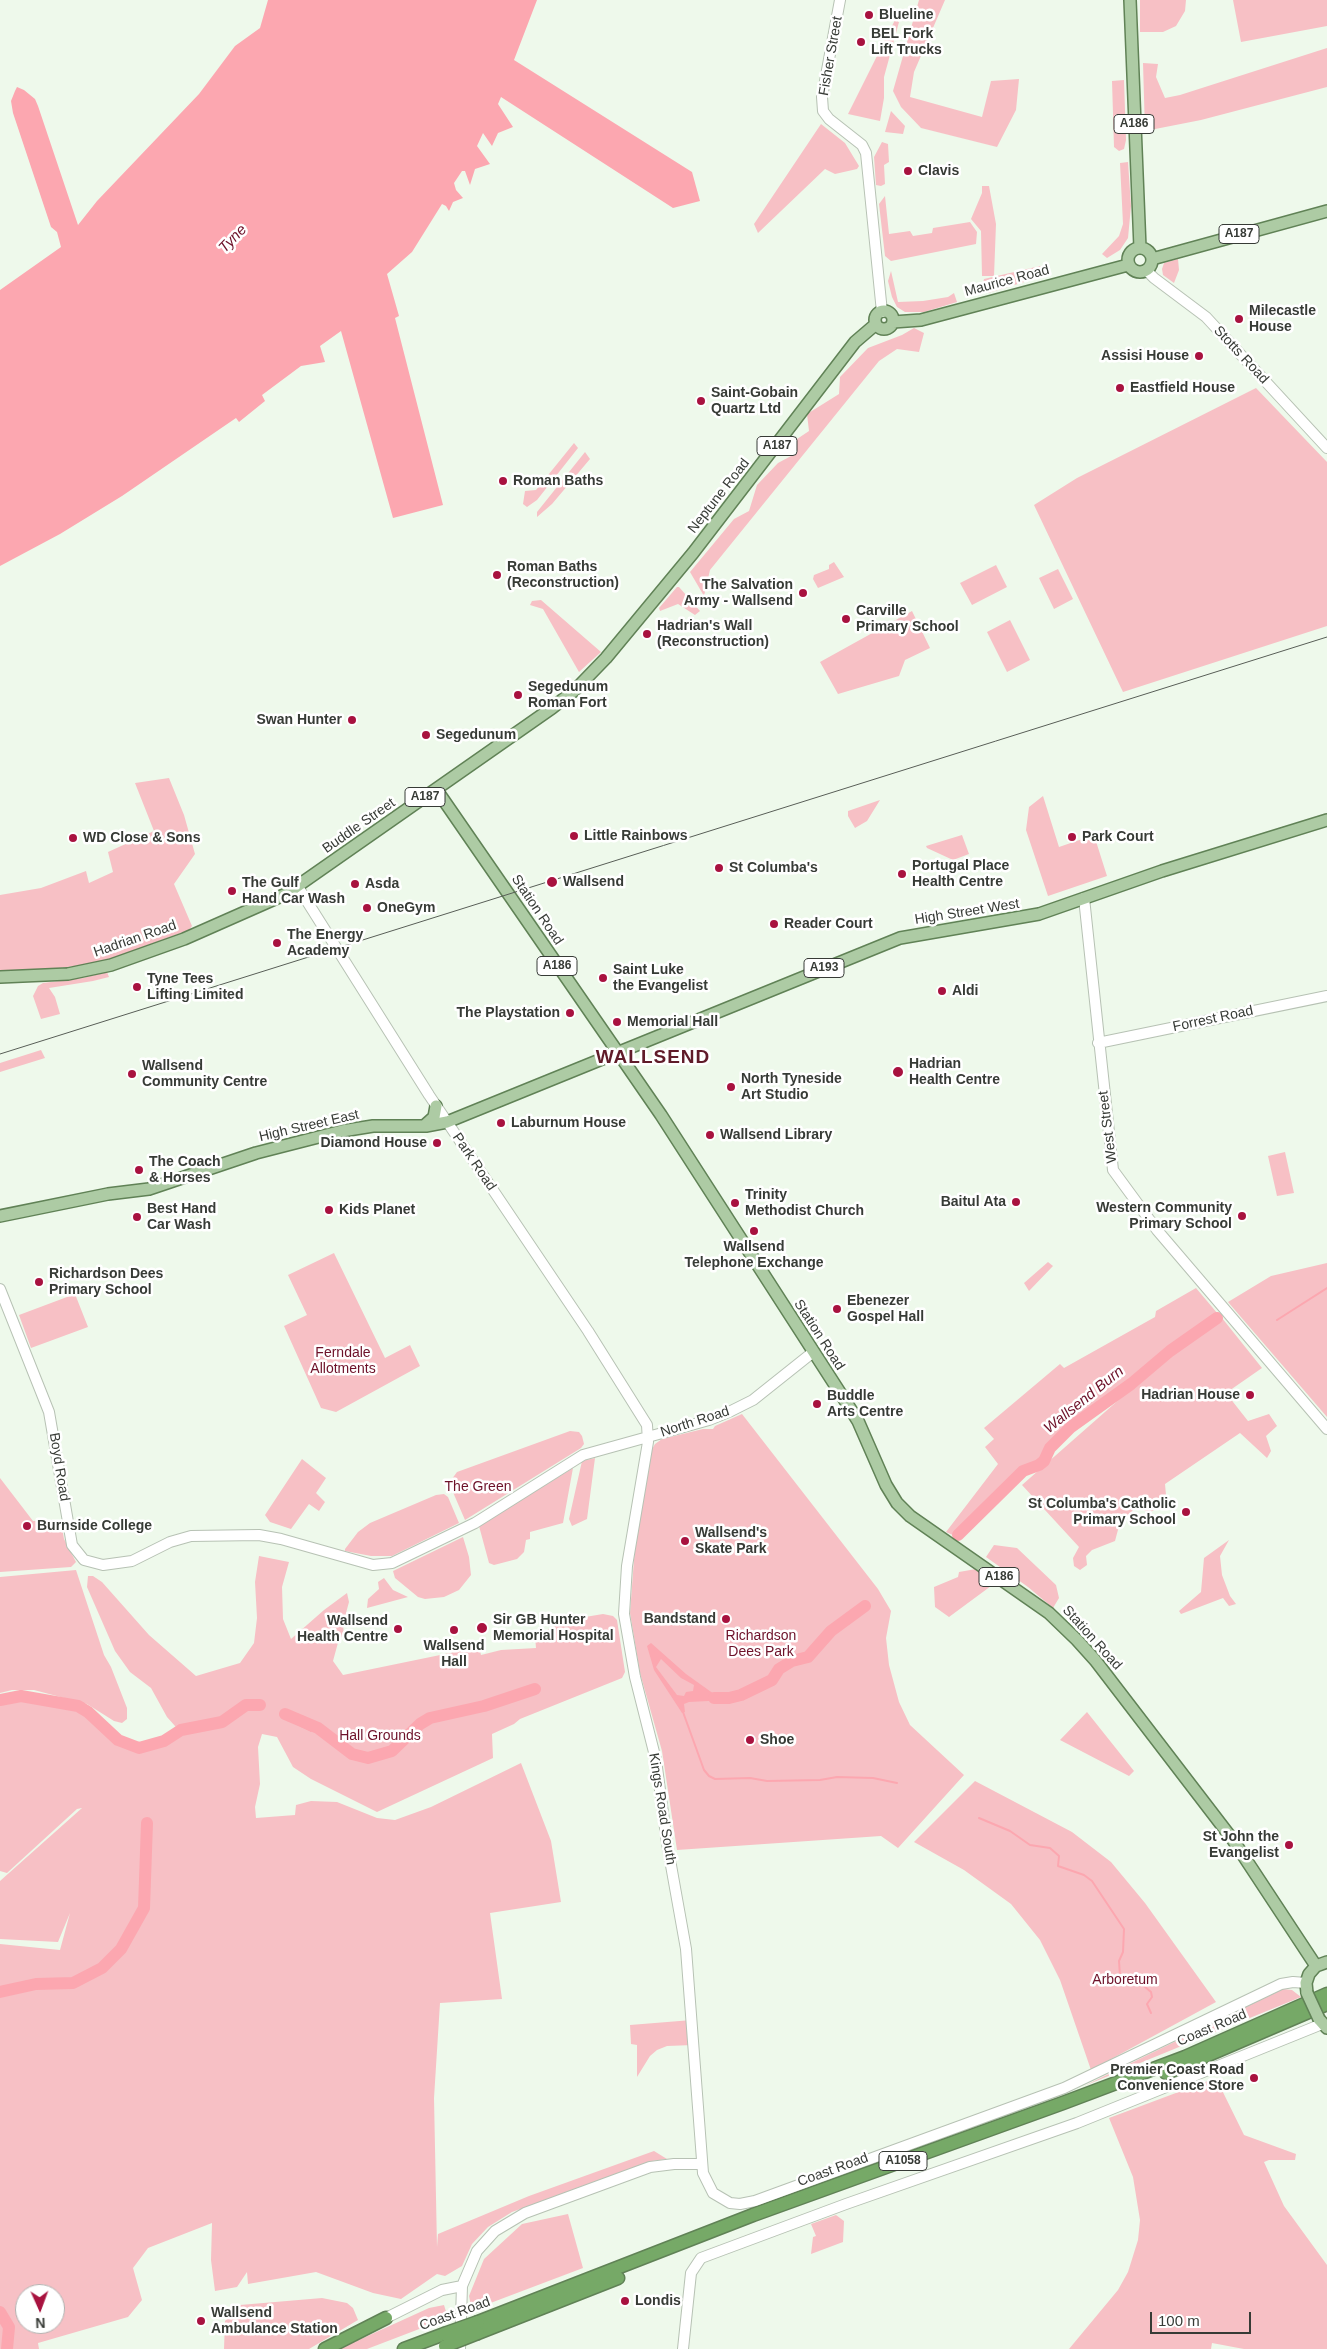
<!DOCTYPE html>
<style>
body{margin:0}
#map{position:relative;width:1327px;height:2349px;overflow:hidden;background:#eef9eb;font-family:Helvetica,sans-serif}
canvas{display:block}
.north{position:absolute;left:15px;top:2284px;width:50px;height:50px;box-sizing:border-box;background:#fff;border:1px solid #afb1af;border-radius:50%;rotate:178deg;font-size:14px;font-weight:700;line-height:20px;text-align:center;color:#373b36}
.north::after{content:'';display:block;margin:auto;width:18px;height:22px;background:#a8123f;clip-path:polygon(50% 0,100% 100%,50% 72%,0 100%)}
.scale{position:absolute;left:1150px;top:2312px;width:101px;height:22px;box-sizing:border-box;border:2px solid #373b36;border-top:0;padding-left:6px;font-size:15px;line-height:18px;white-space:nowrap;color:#373b36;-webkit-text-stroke:4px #fff;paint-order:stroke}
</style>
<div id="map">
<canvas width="1327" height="2349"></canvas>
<div class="north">N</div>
<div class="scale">100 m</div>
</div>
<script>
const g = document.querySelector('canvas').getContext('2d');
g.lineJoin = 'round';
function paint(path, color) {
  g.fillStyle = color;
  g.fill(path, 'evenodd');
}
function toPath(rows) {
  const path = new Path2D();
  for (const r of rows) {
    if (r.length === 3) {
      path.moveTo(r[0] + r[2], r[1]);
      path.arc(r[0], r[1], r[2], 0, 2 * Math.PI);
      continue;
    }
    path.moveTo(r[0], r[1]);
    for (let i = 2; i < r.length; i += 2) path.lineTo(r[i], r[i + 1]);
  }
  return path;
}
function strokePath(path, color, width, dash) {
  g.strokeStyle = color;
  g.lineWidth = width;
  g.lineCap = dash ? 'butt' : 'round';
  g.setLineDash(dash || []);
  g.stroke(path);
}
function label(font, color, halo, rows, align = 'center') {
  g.font = font + ' Helvetica,sans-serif';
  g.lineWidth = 5;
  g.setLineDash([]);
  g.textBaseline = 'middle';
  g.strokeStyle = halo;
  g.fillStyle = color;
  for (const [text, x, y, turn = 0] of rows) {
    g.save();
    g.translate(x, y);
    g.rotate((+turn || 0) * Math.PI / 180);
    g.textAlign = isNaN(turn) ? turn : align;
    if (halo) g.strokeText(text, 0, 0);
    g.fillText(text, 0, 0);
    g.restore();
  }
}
const green = toPath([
 [919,0,945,0,914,72,910,97,982,117,991,81,1019,79,1016,110,997,147,921,128,901,107,893,91],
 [1140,0,1186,0,1185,11,1176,26,1163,32,1140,32],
 [1233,0,1327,0,1327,26,1241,42],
 [895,20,899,22,884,77,884,98,880,121,848,114],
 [1327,48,1327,87,1201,120,1145,131,1143,63,1158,64,1156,77,1165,98,1180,95],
 [1124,80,1126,140,1124,149,1119,151,1114,147,1112,81],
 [891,111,905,126,903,134,885,132],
 [821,124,845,143,859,166,857,169,835,174,825,169,758,233,754,224],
 [882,142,888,144,889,162,884,165,885,184,881,186,876,185,874,157],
 [1128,162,1131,206,1128,238,1120,250,1107,258,1102,254,1119,236,1123,224,1120,163],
 [982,186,989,186,996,224,994,276,982,276,981,231,971,219,982,193],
 [885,196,889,234,910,231,913,236,932,233,933,228,970,222,977,232,976,244,891,261,885,256,879,204],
 [1178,259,1179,270,1174,283,1163,275,1162,269,1164,263],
 [1040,266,1044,272,1044,276,988,293,982,288,984,279],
 [891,271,898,302,923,301,948,297,954,293,957,302,924,312,905,312,897,307,892,297,888,281],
 [914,328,924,333,919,352,897,349,879,361,710,570,704,596,690,572,734,519,749,511,757,485,778,463,791,456,794,441,809,431,807,414,839,394,840,377,868,348,902,335],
 [1256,388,1327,462,1327,626,1123,692,1034,505,1077,478],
 [574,443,578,448,537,500,527,507,523,504,525,491,536,490],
 [585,452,590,459,552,504,537,517,537,512],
 [834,562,844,577,818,588,813,579,814,575,829,569,829,565],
 [996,565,1007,587,972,605,960,583],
 [1058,569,1073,599,1054,609,1039,578],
 [677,587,679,587,700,611,695,615,678,604,660,611,659,608],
 [541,600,601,652,579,672,543,609,530,605,532,601],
 [912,611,930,648,905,660,899,676,838,694,820,662],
 [1010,620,1030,660,1007,672,987,632],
 [169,778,184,815,195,854,174,884,192,926,189,930,113,958,83,965,52,969,0,971,0,895,41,888,86,871,89,883,113,872,108,852,154,831,135,783],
 [1043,796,1059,847,1094,835,1107,876,1048,896,1026,830,1029,807],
 [880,800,867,821,855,828,848,816,848,811],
 [962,835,969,854,953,860,927,848,926,846],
 [107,972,109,977,93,981,49,988,55,997,60,1014,41,1019,33,996,38,986,43,983,83,978],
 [41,1050,45,1058,0,1072,0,1063],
 [1285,1152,1294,1193,1277,1196,1268,1156],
 [334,1253,385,1358,410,1345,420,1366,336,1412,321,1408,284,1326,307,1315,288,1275],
 [1048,1262,1053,1266,1029,1291,1024,1283],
 [1327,1263,1327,1417,1228,1302,1271,1276],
 [1196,1288,1218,1314,1070,1424,1037,1461,1021,1467,1010,1477,1008,1482,955,1536,946,1532,998,1464,985,1447,994,1439,984,1428,1060,1364,1064,1368,1155,1317,1156,1311],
 [75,1294,88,1327,31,1348,19,1315],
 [1222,1318,1262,1368,1226,1393,1248,1421,1269,1414,1277,1426,1266,1436,1271,1451,1267,1458,1240,1433,1165,1484,1166,1495,1160,1507,1150,1512,1137,1508,1133,1510,1119,1526,1115,1541,1092,1550,1086,1556,1087,1565,1080,1570,1074,1566,1073,1558,1079,1547,1022,1485,1172,1353],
 [742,1414,878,1589,891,1611,886,1638,889,1665,899,1702,910,1725,964,1775,898,1848,881,1836,677,1850,662,1751,640,1673,630,1613,636,1533,651,1451,655,1444,662,1439,703,1429,713,1429,715,1426],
 [570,1431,579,1432,582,1436,584,1444,581,1448,465,1520,449,1483,457,1472],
 [595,1458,587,1519,572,1526,569,1519,582,1461],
 [302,1459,326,1478,316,1493,325,1502,319,1511,309,1504,291,1529,270,1522,265,1515],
 [573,1468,563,1523,530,1532,530,1539,526,1540,524,1552,517,1559,494,1565,489,1563,479,1526],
 [0,1478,33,1521,53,1520,54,1528,62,1528,64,1539,76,1562,71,1567,0,1572],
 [444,1494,448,1497,459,1523,392,1556,371,1556,345,1551,345,1549,358,1532,370,1523,436,1495],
 [463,1537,469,1557,471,1575,459,1590,444,1597,425,1599,418,1597,395,1578,393,1571],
 [1229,1540,1220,1556,1222,1575,1230,1596,1236,1604,1229,1606,1223,1598,1181,1614,1179,1611,1201,1592,1204,1558],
 [994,1545,1017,1548,1056,1585,1059,1598,1053,1608,1028,1587,986,1557],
 [259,1556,289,1562,282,1587,283,1619,291,1639,324,1610,347,1593,349,1602,343,1624,344,1635,339,1639,333,1661,343,1675,479,1647,481,1655,501,1650,536,1648,535,1636,567,1620,603,1614,613,1616,617,1620,625,1672,622,1678,520,1719,514,1724,492,1734,493,1758,377,1812,311,1779,293,1767,277,1737,262,1734,258,1747,260,1784,255,1807,256,1818,295,1815,296,1805,311,1801,337,1802,377,1818,395,1820,431,1807,521,1763,551,1841,561,1902,490,1913,502,1999,440,2003,434,2098,437,2247,438,2234,529,2196,654,2151,667,2159,652,2161,512,2212,488,2227,472,2244,462,2266,445,2276,437,2274,401,2299,373,2293,316,2272,248,2284,247,2272,237,2287,215,2291,211,2260,212,2223,148,2248,133,2268,142,2300,128,2317,38,2343,39,2349,0,2349,0,1944,60,1950,70,1913,58,1942,0,1939,0,1881,82,1808,77,1809,7,1873,0,1871,0,1703,22,1699,76,1708,87,1714,109,1738,120,1746,137,1751,158,1746,183,1735,167,1717,151,1688,130,1672,115,1651,87,1587,88,1576,93,1576,102,1582,149,1635,196,1676,240,1663,254,1643,257,1618,255,1582],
 [25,2294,55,2294,55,2324,25,2324],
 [976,1569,993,1582,991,1586,949,1617,935,1607,934,1587,958,1577,959,1572],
 [76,1570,104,1655,111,1667,127,1708,127,1719,122,1723,114,1721,87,1704,34,1690,12,1690,0,1693,0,1577],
 [384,1578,393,1590,408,1597,367,1608,368,1599,379,1589,378,1582],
 [1087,1712,1134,1771,1129,1776,1060,1740],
 [975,1781,1072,1832,1111,1862,1145,1903,1216,2002,1091,2070,1060,1980,1040,1940,1011,1904,964,1870,914,1842],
 [1283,1989,1292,1990,1301,1997,1084,2086],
 [692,2020,693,2045,667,2046,657,2050,650,2056,637,2077,637,2045,631,2044,630,2025],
 [1216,2078,1244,2135,1296,2154,1295,2160,1269,2160,1264,2162,1284,2206,1327,2265,1327,2349,1244,2349,1212,2343,1211,2349,1069,2349,1118,2290,1128,2272,1138,2240,1140,2220,1133,2177,1109,2118],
 [568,2214,583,2268,472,2310,469,2296,484,2259,522,2224],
 [836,2215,844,2221,843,2242,811,2254,813,2237,816,2236,811,2224],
 [322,2298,347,2303,353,2308,358,2320,309,2349,224,2349,225,2321,240,2305],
 [444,2305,448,2318,367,2349,339,2349,429,2308]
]);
const water = toPath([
 [268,0,537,0,514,60,692,172,700,201,673,208,501,97,498,104,513,127,498,133,492,146,483,133,477,146,490,164,475,169,470,185,465,171,462,171,454,183,456,190,463,198,453,202,449,211,446,206,442,204,412,252,387,274,399,316,395,318,443,505,393,518,341,331,320,346,325,362,301,366,262,395,265,401,239,422,236,418,122,496,60,534,0,566,0,290,61,247,57,232,51,227,13,113,11,101,15,91,17,87,24,90,35,99,38,106,78,225,97,201,199,94,235,46,260,28],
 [651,1643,686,1674,714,1694,729,1698,728,1700,689,1702,684,1704,685,1712,682,1713,654,1670,647,1646],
 [661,1659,681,1678,694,1685,693,1691,686,1692,684,1696,677,1695,656,1667],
 [287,1711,304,1716,318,1728,311,1732,299,1726,284,1716]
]);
const stream = toPath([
 [1277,1320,1327,1288],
 [683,1712,704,1770,709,1776,715,1779,750,1778,767,1781,820,1780,837,1777,873,1778,897,1783],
 [979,1818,1010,1831,1030,1845,1050,1848,1059,1856,1058,1866,1084,1875,1092,1881,1124,1929,1123,1952,1119,1961,1120,1977,1126,1982,1144,1986,1151,1992,1152,1997,1147,2004,1151,2013]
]);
const river = toPath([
 [958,1535,1023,1471,1039,1465,1044,1461,1050,1448,1071,1427,1131,1384,1170,1351,1217,1318],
 [714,1698,729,1698,741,1695,772,1680,779,1669,792,1661,808,1657,831,1631,865,1606],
 [0,1700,21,1696,78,1706,88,1712,118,1740,139,1748,164,1741,181,1730,222,1722,246,1705,260,1705],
 [285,1714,318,1728,352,1754,368,1758,392,1751,420,1724,430,1718,484,1706,535,1689],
 [0,1992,36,1984,73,1983,102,1968,121,1949,144,1908,147,1823],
 [0,2312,9,2327,7,2349]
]);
const secondary = toPath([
 [840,0,822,97,823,111,829,119,862,145,866,153,882,312],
 [1147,271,1154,278,1206,317,1327,448],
 [298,887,429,1095,588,1331,647,1425,648,1442,627,1566,624,1614,635,1677,656,1760,667,1843,686,1949,703,2173,713,2193,730,2203,740,2204,755,2201,1064,2088,1281,1984,1293,1982,1306,1983],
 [1084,898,1113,1170,1157,1230,1327,1429],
 [1098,1043,1327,996],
 [0,1289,49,1412,72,1545,84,1560,103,1565,132,1561,170,1542,191,1536,259,1535,281,1539,373,1565,392,1563,475,1523,583,1455,709,1420,731,1411,753,1400,812,1353],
 [386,2318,442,2290,462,2286],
 [460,2349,462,2286,477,2251,495,2231,525,2213,650,2167,674,2164,702,2164],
 [683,2349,691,2273,701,2258,846,2204,1077,2123,1322,2024]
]);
const primary = toPath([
 [1130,0,1140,248],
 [1140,260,12],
 [1152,259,1327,211],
 [884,320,9],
 [893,322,921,320,1128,265],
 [436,789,661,1115,846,1402,858,1421,886,1485,897,1503,910,1516,1049,1613,1077,1640,1095,1660,1233,1840,1316,1966],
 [0,977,68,974,111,965,184,939,286,894,552,708,575,690,606,658,693,553,855,342,876,324],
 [424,1126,434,1117,436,1106],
 [0,1216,108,1194,149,1189,256,1153,342,1131,373,1126,426,1126,447,1122,900,938,1039,914,1162,871,1327,820],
 [1307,1993,1306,1983,1309,1974,1316,1966,1327,1962],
 [1319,2019,1327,2028]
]);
const highway = toPath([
 [1166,2073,1327,2004],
 [478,2322,753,2215,1063,2103,1185,2057,1327,1994],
 [478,2333,618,2278],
 [325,2349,386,2318],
 [404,2349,444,2334]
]);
const tram = toPath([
 [0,1054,1327,637]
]);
const primaryBridge = toPath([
 [1307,1993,1319,2019]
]);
const highwayBridge = toPath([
 [444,2334,478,2322],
 [445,2346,478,2333]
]);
const markers = [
 [869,15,5,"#a8123f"],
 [861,42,5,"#a8123f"],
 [908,171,5,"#a8123f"],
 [1239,319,5,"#a8123f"],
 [1199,356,5,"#a8123f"],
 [1120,388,5,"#a8123f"],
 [701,401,5,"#a8123f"],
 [503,481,5,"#a8123f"],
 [497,575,5,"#a8123f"],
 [803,593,5,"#a8123f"],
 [846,619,5,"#a8123f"],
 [647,634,5,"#a8123f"],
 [518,695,5,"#a8123f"],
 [352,720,5,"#a8123f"],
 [426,735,5,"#a8123f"],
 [574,836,5,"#a8123f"],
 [1072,837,5,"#a8123f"],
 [73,838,5,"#a8123f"],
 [719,868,5,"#a8123f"],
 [902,874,5,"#a8123f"],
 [552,882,6,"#a8123f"],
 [355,884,5,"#a8123f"],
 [232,891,5,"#a8123f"],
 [367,908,5,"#a8123f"],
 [774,924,5,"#a8123f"],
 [277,943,5,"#a8123f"],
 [603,978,5,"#a8123f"],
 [137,987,5,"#a8123f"],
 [942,991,5,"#a8123f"],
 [570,1013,5,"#a8123f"],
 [617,1022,5,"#a8123f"],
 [898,1072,6,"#a8123f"],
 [132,1074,5,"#a8123f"],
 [731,1087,5,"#a8123f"],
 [501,1123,5,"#a8123f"],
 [710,1135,5,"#a8123f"],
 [437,1143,5,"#a8123f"],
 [139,1170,5,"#a8123f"],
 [1016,1202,5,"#a8123f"],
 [735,1203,5,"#a8123f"],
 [329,1210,5,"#a8123f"],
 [1242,1216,5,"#a8123f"],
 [137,1217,5,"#a8123f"],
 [754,1231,5,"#a8123f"],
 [39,1282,5,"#a8123f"],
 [837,1309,5,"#a8123f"],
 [1250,1395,5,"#a8123f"],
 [817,1404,5,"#a8123f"],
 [1186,1512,5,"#a8123f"],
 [27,1526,5,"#a8123f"],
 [685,1541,5,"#a8123f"],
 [726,1619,5,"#a8123f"],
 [482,1628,6,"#a8123f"],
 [398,1629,5,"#a8123f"],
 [454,1630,5,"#a8123f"],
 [750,1740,5,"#a8123f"],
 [1289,1845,5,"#a8123f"],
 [1254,2078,5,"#a8123f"],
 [625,2301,5,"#a8123f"],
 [201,2321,5,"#a8123f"]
];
const shields = [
 [1134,124,40],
 [1239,234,40],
 [777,446,40],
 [425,797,40],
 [557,966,40],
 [824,968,40],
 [999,1577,40],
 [903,2161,48]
];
const shieldNames = [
 ["A186",1134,124],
 ["A187",1239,234],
 ["A187",777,446],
 ["A187",425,797],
 ["A186",557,966],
 ["A193",824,968],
 ["A186",999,1577],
 ["A1058",903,2161]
];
const poiNames = [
 ["Blueline",879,15],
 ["BEL Fork",871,34],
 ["Lift Trucks",871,50],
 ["Clavis",918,171],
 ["Milecastle",1249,311],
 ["House",1249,327],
 ["Assisi House",1189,356,"right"],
 ["Eastfield House",1130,388],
 ["Saint-Gobain",711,393],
 ["Quartz Ltd",711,409],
 ["Roman Baths",513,481],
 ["Roman Baths",507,567],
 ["(Reconstruction)",507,583],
 ["The Salvation",793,585,"right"],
 ["Army - Wallsend",793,601,"right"],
 ["Carville",856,611],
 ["Primary School",856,627],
 ["Hadrian's Wall",657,626],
 ["(Reconstruction)",657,642],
 ["Segedunum",528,687],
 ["Roman Fort",528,703],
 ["Swan Hunter",342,720,"right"],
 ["Segedunum",436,735],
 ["Little Rainbows",584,836],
 ["Park Court",1082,837],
 ["WD Close & Sons",83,838],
 ["Portugal Place",912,866],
 ["Health Centre",912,882],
 ["St Columba's",729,868],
 ["Wallsend",563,882],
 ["The Gulf",242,883],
 ["Hand Car Wash",242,899],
 ["Asda",365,884],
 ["OneGym",377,908],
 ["Reader Court",784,924],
 ["The Energy",287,935],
 ["Academy",287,951],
 ["Saint Luke",613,970],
 ["the Evangelist",613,986],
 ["Tyne Tees",147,979],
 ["Lifting Limited",147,995],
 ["Aldi",952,991],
 ["The Playstation",560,1013,"right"],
 ["Memorial Hall",627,1022],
 ["Hadrian",909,1064],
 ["Health Centre",909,1080],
 ["Wallsend",142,1066],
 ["Community Centre",142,1082],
 ["North Tyneside",741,1079],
 ["Art Studio",741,1095],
 ["Laburnum House",511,1123],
 ["Wallsend Library",720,1135],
 ["Diamond House",427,1143,"right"],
 ["The Coach",149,1162],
 ["& Horses",149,1178],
 ["Trinity",745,1195],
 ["Methodist Church",745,1211],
 ["Baitul Ata",1006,1202,"right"],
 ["Western Community",1232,1208,"right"],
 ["Primary School",1232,1224,"right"],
 ["Best Hand",147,1209],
 ["Car Wash",147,1225],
 ["Kids Planet",339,1210],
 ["Wallsend",754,1247,"center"],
 ["Telephone Exchange",754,1263,"center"],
 ["Richardson Dees",49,1274],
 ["Primary School",49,1290],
 ["Ebenezer",847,1301],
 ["Gospel Hall",847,1317],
 ["Hadrian House",1240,1395,"right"],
 ["Buddle",827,1396],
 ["Arts Centre",827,1412],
 ["St Columba's Catholic",1176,1504,"right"],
 ["Primary School",1176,1520,"right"],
 ["Burnside College",37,1526],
 ["Wallsend's",695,1533],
 ["Skate Park",695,1549],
 ["Bandstand",716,1619,"right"],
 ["Sir GB Hunter",493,1620],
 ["Memorial Hospital",493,1636],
 ["Wallsend",388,1621,"right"],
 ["Health Centre",388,1637,"right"],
 ["Wallsend",454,1646,"center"],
 ["Hall",454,1662,"center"],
 ["Shoe",760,1740],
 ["St John the",1279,1837,"right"],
 ["Evangelist",1279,1853,"right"],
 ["Premier Coast Road",1244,2070,"right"],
 ["Convenience Store",1244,2086,"right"],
 ["Londis",635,2301],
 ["Wallsend",211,2313],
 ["Ambulance Station",211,2329]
];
const streetNames = [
 ["Fisher Street",831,56,-80],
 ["Maurice Road",1007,281,-15],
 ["Stotts Road",1241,355,47],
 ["Neptune Road",719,496,-52],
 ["Buddle Street",359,826,-35],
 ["Station Road",537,910,56],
 ["High Street West",967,912,-9],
 ["Hadrian Road",135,939,-19],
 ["Forrest Road",1213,1019,-12],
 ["High Street East",309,1126,-13],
 ["West Street",1108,1127,-97],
 ["Park Road",474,1162,56],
 ["Station Road",819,1335,57],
 ["North Road",695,1422,-18],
 ["Boyd Road",59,1467,81],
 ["Station Road",1092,1638,48],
 ["Kings Road South",662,1809,81],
 ["Coast Road",1212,2028,-23],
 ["Coast Road",833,2170,-20],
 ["Coast Road",455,2314,-20]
];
const parkNames = [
 ["Ferndale",343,1353],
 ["Allotments",343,1369],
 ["The Green",478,1487],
 ["Richardson",761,1636],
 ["Dees Park",761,1652],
 ["Hall Grounds",380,1736],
 ["Arboretum",1125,1980]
];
const waterNames = [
 ["Tyne",233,239,-46],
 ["Wallsend Burn",1084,1400,-39]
];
const districtNames = [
 ["WALLSEND",653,1058]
];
paint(green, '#f7c0c5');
paint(water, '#fca7b0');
strokePath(stream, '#fca7b0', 2);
strokePath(river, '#fca7b0', 12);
strokePath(secondary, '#b7c2b4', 12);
strokePath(primary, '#608256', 14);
strokePath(highway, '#608256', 15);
strokePath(secondary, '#fff', 10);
strokePath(primary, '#adcba4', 11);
strokePath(highway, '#76a967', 12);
strokePath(tram, '#585e57', 1);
strokePath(primaryBridge, '#608256', 14, []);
strokePath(highwayBridge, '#608256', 15, []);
strokePath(primaryBridge, '#adcba4', 11);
strokePath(highwayBridge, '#76a967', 12);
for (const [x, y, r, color] of markers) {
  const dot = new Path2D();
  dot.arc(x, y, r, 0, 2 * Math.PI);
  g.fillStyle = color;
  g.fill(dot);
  strokePath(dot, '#fff', 2);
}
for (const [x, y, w] of shields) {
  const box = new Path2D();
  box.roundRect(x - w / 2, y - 9.5, w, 19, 4);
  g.fillStyle = '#fff';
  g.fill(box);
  strokePath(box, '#373b36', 1);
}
label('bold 12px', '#373b36', null, shieldNames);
label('bold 14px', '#373b36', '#fff', poiNames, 'left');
label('14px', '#373b36', '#fff', streetNames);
label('14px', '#6d1129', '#fff', parkNames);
label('italic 15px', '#6d1028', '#fff', waterNames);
g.letterSpacing = '1px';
label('bold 19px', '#601b29', '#fff', districtNames);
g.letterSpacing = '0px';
</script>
